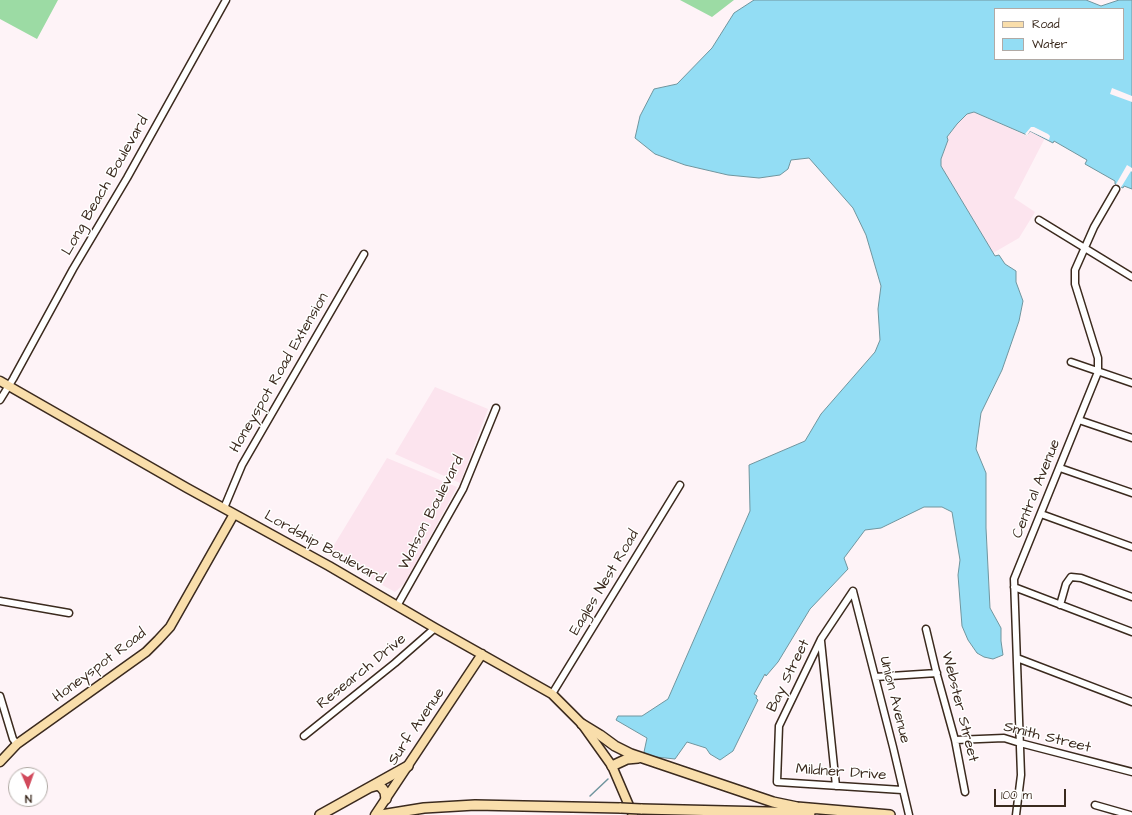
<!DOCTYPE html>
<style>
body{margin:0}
#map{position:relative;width:1132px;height:815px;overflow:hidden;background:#fef3f7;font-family:"Architects Daughter",sans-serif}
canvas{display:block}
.legend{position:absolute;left:994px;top:8px;width:130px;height:52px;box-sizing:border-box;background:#fff;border:1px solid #b1aaa5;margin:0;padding:5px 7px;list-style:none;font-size:12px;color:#3b2a1e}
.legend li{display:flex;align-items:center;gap:8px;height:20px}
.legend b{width:20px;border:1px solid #b1aaa5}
.north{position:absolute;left:8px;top:767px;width:40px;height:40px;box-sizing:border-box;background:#fff;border:1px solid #b1aaa5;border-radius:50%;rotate:178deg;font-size:11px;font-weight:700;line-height:16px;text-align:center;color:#3b2a1e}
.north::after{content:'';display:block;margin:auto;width:14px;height:18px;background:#d1495b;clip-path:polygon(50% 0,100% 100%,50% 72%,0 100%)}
.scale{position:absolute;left:994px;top:789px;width:72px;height:18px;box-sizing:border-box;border:2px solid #3b2a1e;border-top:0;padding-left:5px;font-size:12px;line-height:14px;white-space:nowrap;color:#3b2a1e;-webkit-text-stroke:3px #fff;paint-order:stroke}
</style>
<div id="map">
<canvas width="1132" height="815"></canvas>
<ul class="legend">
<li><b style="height:5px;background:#f9deab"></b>Road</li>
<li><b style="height:11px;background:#93ddf4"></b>Water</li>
</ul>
<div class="north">N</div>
<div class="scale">100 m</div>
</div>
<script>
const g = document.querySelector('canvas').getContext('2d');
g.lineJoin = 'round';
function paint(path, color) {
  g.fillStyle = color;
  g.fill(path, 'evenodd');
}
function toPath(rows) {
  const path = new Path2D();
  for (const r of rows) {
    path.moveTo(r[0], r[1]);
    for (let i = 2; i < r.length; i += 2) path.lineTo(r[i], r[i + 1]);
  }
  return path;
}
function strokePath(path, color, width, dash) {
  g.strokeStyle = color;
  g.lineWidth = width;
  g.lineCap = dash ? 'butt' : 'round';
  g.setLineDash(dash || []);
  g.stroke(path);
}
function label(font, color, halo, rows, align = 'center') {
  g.font = font + ' "Architects Daughter",sans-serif';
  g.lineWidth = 3;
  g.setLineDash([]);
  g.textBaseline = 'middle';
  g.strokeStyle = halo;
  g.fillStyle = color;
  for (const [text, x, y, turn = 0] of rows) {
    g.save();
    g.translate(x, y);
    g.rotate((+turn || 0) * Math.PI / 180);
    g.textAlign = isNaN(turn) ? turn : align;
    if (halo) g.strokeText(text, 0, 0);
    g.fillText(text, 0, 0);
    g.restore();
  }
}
const built = toPath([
 [974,112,1027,136,1030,130,1045,138,1014,198,1035,212,1019,238,993,253,941,166,941,159,948,141,947,138,957,124,967,114],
 [435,387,488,409,460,483,395,454],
 [387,458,457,487,405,583,395,592,328,555]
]);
const green = toPath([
 [0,0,58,0,37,39,0,19],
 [680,0,734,0,712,17]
]);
const water = toPath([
 [754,0,1086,0,1101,6,1119,0,1132,0,1132,189,1124,186,1123,188,1115,184,1115,181,1085,164,1087,160,1054,141,1053,143,1030,131,1027,135,974,112,967,114,957,124,947,137,948,140,941,159,941,166,995,256,999,255,1005,264,1016,271,1016,282,1023,301,1019,321,1002,370,981,413,976,449,986,473,986,528,990,608,1001,628,1001,641,1003,655,993,659,984,657,977,653,968,640,962,626,958,575,960,560,952,512,942,507,924,507,881,528,865,530,844,558,848,569,810,609,778,662,766,676,765,674,754,694,757,696,756,698,758,700,733,751,720,760,710,754,706,748,687,742,675,759,647,756,644,752,647,738,616,720,618,716,642,716,668,699,750,511,749,465,805,441,821,414,875,352,880,340,878,309,881,286,866,235,853,208,809,158,791,160,788,169,780,175,759,178,728,175,685,165,655,154,635,138,640,116,654,89,677,84,712,48,734,13,754,0],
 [995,9,1123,9,1123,59,995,59,995,9]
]);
const pier = toPath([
 [1112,88,1132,96,1132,102,1110,94],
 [1031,127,1034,127,1048,134,1050,136,1049,140,1030,131,1027,136,1025,134],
 [1127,165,1132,168,1132,172,1131,171,1120,189,1115,186]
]);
const stream = toPath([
 [590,796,608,779]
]);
const minor = toPath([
 [1039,220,1132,277],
 [1071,362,1132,383],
 [0,400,13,379,73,269,127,178,226,0],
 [1079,420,1132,438],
 [1060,468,1132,493],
 [224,508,242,465,364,254],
 [1041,514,1132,547],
 [1014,587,1132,632],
 [853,591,821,639,779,726,777,782,902,790],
 [853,591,893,747,909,815],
 [0,601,69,613],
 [1060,605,1066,584,1071,577,1081,578,1132,597],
 [397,606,463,489,496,408],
 [926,629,937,675,955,740,965,792],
 [821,641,836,786],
 [1017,658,1132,702],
 [875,677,937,673],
 [552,694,680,485],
 [0,696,13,739,17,744],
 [304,736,395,663,435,628],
 [955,740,1004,738,1020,743,1132,772],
 [1095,805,1130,815],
 [1016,815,1021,775,1014,579,1098,372,1098,358,1075,284,1075,270,1094,227,1116,189]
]);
const major = toPath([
 [0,381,187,488,329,566,435,628,552,694,582,724,612,766,633,815],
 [0,762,17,744,146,652,158,640,170,627,234,514],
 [375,815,482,654]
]);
const highway = toPath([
 [582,724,600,735,615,746,631,754,773,802,797,807,890,815],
 [612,766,627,759,638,758],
 [371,787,378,785,382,788,385,792,386,799],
 [641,809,810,813],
 [320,815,408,766],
 [381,815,424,808,475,805,621,808]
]);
const highwayBridge = toPath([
 [621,808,641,809]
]);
const streetNames = [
 ["Long Beach Boulevard",106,186,-60],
 ["Honeyspot Road Extension",280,373,-60],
 ["Central Avenue",1037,489,-68],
 ["Watson Boulevard",432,513,-63],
 ["Lordship Boulevard",324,548,29],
 ["Eagles Nest Road",605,583,-59],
 ["Honeyspot Road",100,666,-37],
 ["Research Drive",362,672,-39],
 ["Bay Street",789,676,-64],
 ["Union Avenue",894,700,76],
 ["Webster Street",959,707,76],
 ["Surf Avenue",417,727,-56],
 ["Smith Street",1047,738,14],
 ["Mildner Drive",841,773,4]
];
paint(built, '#fce4ee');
paint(green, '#9cdba4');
paint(water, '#93ddf4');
strokePath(water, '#70959e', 1);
paint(pier, '#fef3f7');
strokePath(stream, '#70959e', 1.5);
strokePath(minor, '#3b2a1e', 9);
strokePath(major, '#3b2a1e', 11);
strokePath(highway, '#3b2a1e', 12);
strokePath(minor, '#fff', 6);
strokePath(major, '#f9deab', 8);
strokePath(highway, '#f9deab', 9);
strokePath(highwayBridge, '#3b2a1e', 12, []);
strokePath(highwayBridge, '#f9deab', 9);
label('15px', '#3b2a1e', '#fff', streetNames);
</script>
